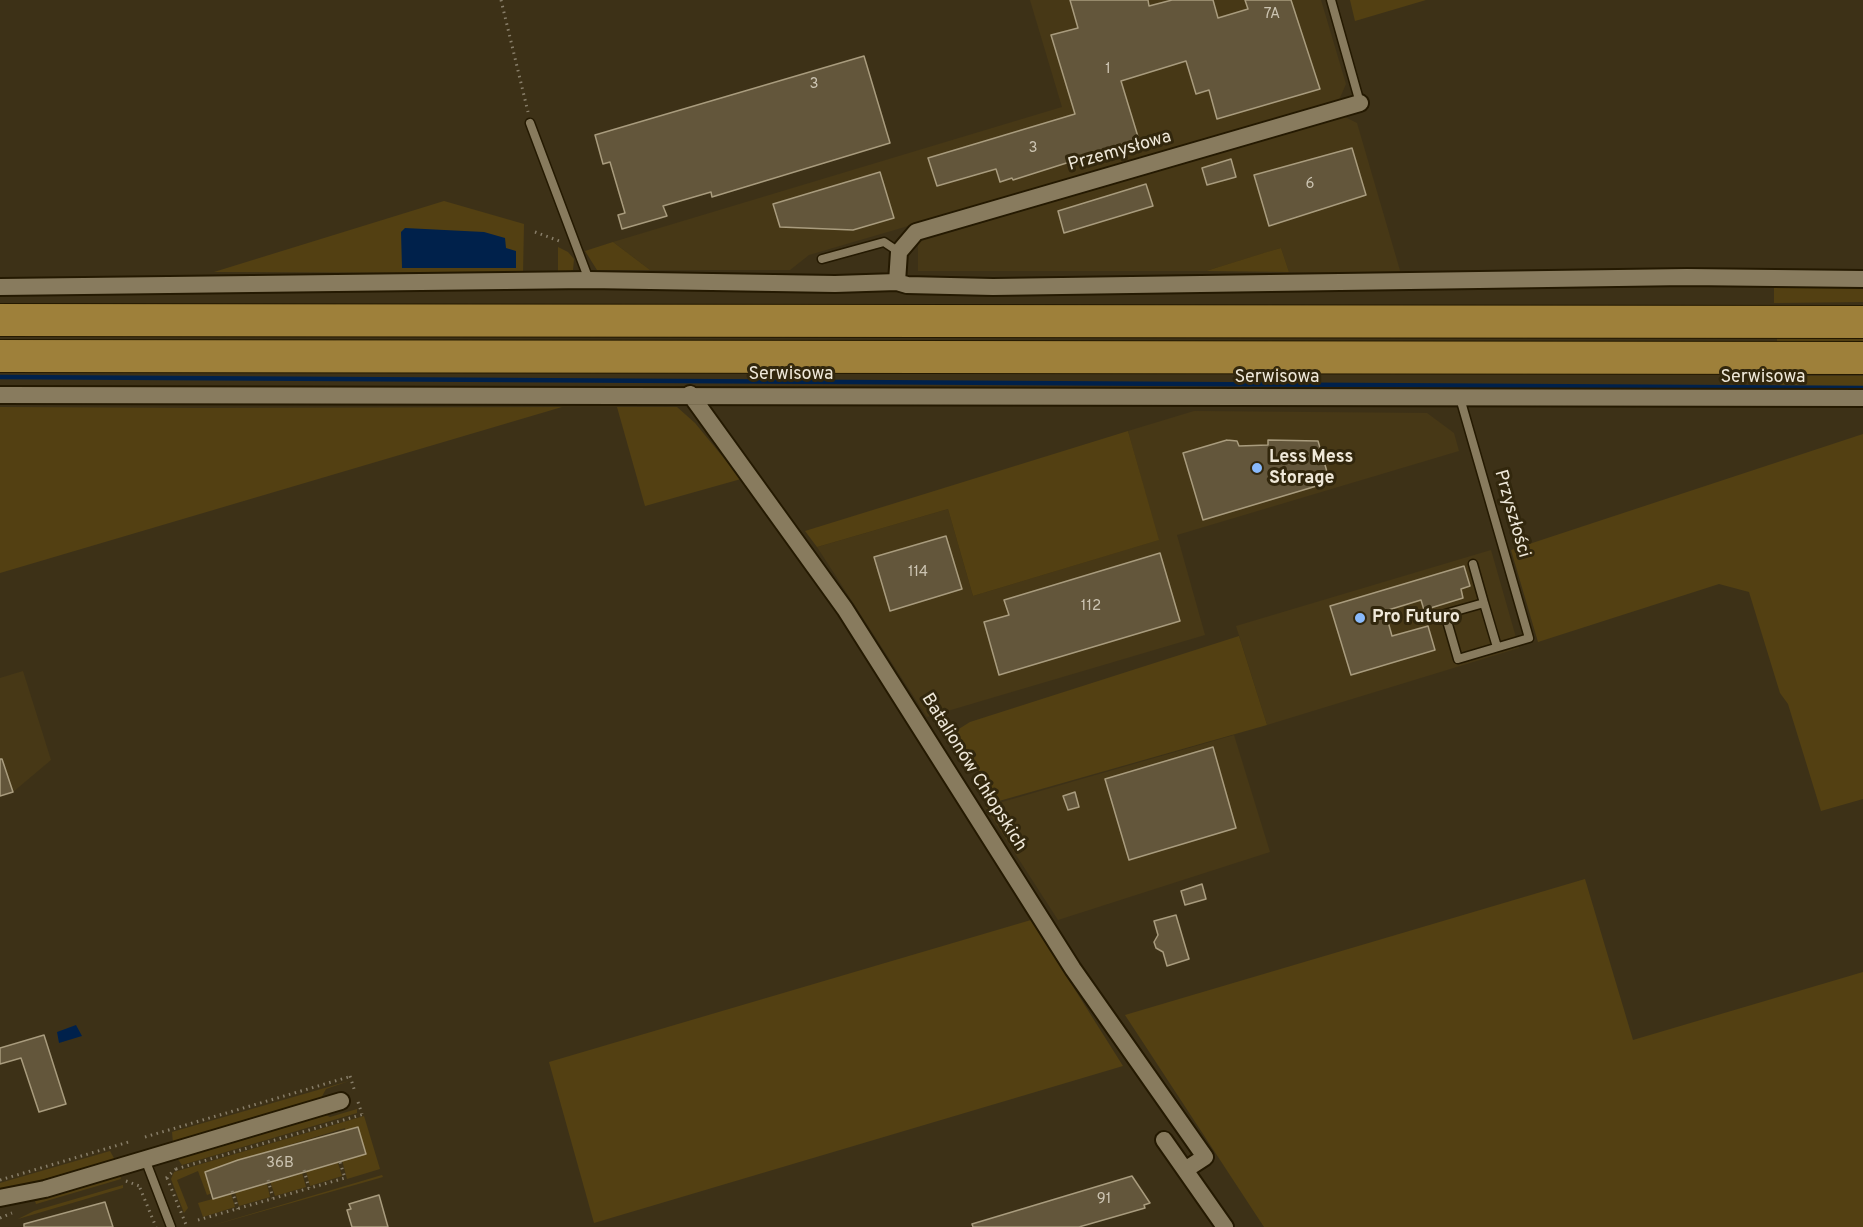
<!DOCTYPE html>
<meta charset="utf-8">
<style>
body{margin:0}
canvas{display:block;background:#3d3117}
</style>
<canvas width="1863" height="1227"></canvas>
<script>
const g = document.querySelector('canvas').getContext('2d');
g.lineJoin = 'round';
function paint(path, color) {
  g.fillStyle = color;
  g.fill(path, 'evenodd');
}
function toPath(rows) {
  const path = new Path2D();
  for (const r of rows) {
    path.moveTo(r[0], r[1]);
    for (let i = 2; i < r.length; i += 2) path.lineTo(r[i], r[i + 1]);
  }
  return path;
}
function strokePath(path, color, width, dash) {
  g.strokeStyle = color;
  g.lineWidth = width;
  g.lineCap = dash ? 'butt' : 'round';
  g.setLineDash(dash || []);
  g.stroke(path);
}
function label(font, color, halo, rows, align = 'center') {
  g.font = font + ' Overpass,sans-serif';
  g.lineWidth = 6;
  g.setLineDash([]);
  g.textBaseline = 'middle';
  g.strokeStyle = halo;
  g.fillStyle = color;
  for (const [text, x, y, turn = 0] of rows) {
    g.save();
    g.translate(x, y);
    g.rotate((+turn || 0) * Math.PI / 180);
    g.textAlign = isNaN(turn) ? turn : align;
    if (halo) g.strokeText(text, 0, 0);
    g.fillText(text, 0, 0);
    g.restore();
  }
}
const built = toPath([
 [1030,0,1321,0,1346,84,1339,100,809,255,790,270,650,270,613,242,1062,107],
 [1343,116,1357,123,1401,274,1289,272,1281,248,1206,271,918,271,918,242],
 [1194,411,1427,413,1454,433,1459,451,1177,535,1205,635,927,717,817,547,948,509,973,596,1158,540,1128,431],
 [1491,550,1519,648,1267,725,1236,626],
 [23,671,51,760,13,792,0,796,0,678],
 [1234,735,1270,852,1058,920,985,807]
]);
const green = toPath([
 [1350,0,1426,0,1355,21],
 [444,201,524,224,523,273,214,272],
 [613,242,650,270,597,270,585,251],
 [558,247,568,252,574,259,573,270,565,274,558,274],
 [1281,248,1289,272,1206,271,1267,252],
 [1774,288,1863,288,1863,302,1774,303],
 [1777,336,1863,336,1863,345,1777,345],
 [1779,376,1863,376,1863,393,1780,393],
 [0,407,198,408,562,407,0,573],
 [617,407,677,407,695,423,741,479,645,506],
 [1128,431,1159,540,973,596,948,509,817,547,805,531],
 [1863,434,1863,799,1821,811,1788,704,1780,693,1749,592,1719,584,1538,642,1511,550],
 [1239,636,1267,725,999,801,954,732,970,722],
 [1585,879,1633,1040,1863,972,1863,1227,1264,1227,1125,1015],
 [1031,920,1123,1066,594,1223,549,1062],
 [349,1081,326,1089,320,1100,173,1143,172,1132],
 [357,1109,357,1113,182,1165,177,1158,324,1114,330,1117],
 [364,1116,380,1169,347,1179,342,1160,352,1155,353,1158,366,1154,358,1127,346,1131,345,1128,223,1165,212,1193,207,1195,198,1171,177,1180,188,1208,184,1213,171,1179,174,1172],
 [110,1151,115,1160,0,1191,0,1183],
 [338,1163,342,1176,310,1186,306,1171,316,1166,317,1169],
 [302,1173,306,1187,275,1196,270,1181,280,1177,282,1180],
 [120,1175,121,1179,36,1204,35,1201],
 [382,1175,383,1177,207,1227],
 [267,1184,270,1197,239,1206,235,1192,245,1187,246,1190],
 [123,1185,123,1188,18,1219,34,1211],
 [231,1194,235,1207,203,1217,198,1203]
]);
const water = toPath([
 [405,228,484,232,505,238,506,248,516,251,516,268,402,268,401,232],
 [76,1025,82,1036,59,1043,57,1032]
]);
const stream = toPath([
 [0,377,1863,388]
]);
const building = toPath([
 [1070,0,1148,0,1149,6,1172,0,1213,0,1218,18,1248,9,1245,0,1291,0,1320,89,1217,119,1209,90,1196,94,1186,61,1121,81,1139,140,1013,180,1012,178,1000,182,996,169,937,186,928,158,1075,114,1051,35,1078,28,1070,0],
 [864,56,890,143,712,197,711,192,663,206,667,216,622,229,618,215,625,213,610,162,603,164,595,135,864,56],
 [1352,148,1366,195,1269,226,1254,175,1352,148],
 [1231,159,1236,177,1207,185,1202,168,1231,159],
 [880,172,894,218,853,230,780,227,773,204,880,172],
 [1146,184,1153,206,1064,233,1058,211,1146,184],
 [1227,440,1237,441,1239,446,1268,445,1268,440,1318,441,1330,482,1203,520,1183,453,1227,440],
 [946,536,962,589,890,611,874,557,946,536],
 [1160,553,1180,621,999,675,984,622,1009,615,1004,600,1160,553],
 [1464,566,1470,586,1461,589,1463,598,1424,610,1421,600,1385,611,1392,636,1428,626,1435,650,1351,675,1330,606,1464,566],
 [1213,747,1236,828,1129,860,1105,779,1213,747],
 [0,759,2,759,13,792,0,796,0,759],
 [1075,792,1079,807,1068,810,1063,796,1075,792],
 [1202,884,1206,899,1185,905,1181,891,1202,884],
 [1176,915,1189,959,1167,966,1163,952,1156,948,1154,942,1158,935,1154,921,1176,915],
 [44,1035,66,1104,39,1112,21,1058,0,1064,0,1048,44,1035],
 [358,1127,366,1154,213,1199,205,1172,238,1160,358,1127],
 [1132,1176,1150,1203,1144,1205,1145,1208,1079,1227,973,1227,972,1224,1132,1176],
 [379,1195,388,1227,352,1227,347,1210,351,1209,349,1204,379,1195],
 [105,1202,113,1227,24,1227,24,1224,105,1202]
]);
const path = toPath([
 [501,0,528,112],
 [535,232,562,242],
 [350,1076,355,1092],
 [358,1102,362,1114],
 [145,1137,352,1076],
 [176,1169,364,1114],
 [304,1170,309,1188],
 [166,1178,176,1169],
 [167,1178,187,1227],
 [0,1180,132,1141],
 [268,1180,273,1198],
 [126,1181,142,1187],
 [140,1188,156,1227],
 [232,1191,238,1209],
 [0,1218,12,1213],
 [198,1220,345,1178,339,1159]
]);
const service = toPath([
 [1331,0,1360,103],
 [530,123,589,280],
 [822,259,884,242,899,252],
 [1460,398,1529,638,1458,659,1445,614,1484,603,1497,647],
 [1473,564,1484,603],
 [145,1159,171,1227]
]);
const minor = toPath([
 [897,282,899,252,916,232,1360,103],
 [0,287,589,280,835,284,897,282,907,285,993,287,1687,277,1863,279],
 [690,394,845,609,1073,969,1205,1157,1185,1170],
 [0,395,1863,398],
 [1164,1140,1225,1227],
 [0,1198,45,1189,341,1101]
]);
const motorway = toPath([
 [0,320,1863,322],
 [0,356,1863,358]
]);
const markers = [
 [1257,468,6,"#89bafc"],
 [1360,618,6,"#89bafc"]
];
const numberNames = [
 ["7A",1272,15],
 ["1",1108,70],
 ["3",814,85],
 ["3",1033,149],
 ["6",1310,185],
 ["114",918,573],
 ["112",1091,607],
 ["36B",280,1164],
 ["91",1104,1200]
];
const streetNames = [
 ["Przemysłowa",1120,152,-16],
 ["Serwisowa",791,375],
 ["Serwisowa",1277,378],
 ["Serwisowa",1763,378],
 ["Przyszłości",1511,514,74],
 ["Batalionów Chłopskich",973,773,58]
];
const poiNames = [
 ["Less Mess",1269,458],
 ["Storage",1269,479],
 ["Pro Futuro",1372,618]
];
paint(built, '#473816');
paint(green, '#534012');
paint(water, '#00214b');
strokePath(stream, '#00214b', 4.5);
paint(building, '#63563b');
strokePath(building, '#a99c7e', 1.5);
strokePath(service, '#241901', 11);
strokePath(minor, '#241901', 20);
strokePath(motorway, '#241901', 34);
strokePath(path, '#887e69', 3, [1.5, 4.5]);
strokePath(service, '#887b5e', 8);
strokePath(minor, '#887b5e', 16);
strokePath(motorway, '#9e803a', 32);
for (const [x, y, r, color] of markers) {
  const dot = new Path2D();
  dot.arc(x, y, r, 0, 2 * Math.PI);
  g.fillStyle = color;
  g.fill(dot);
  strokePath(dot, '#32270d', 2);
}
label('15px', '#ccc4b2', null, numberNames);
label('18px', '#efe8d9', '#32270d', streetNames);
label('bold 18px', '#efe8d9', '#32270d', poiNames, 'left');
</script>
